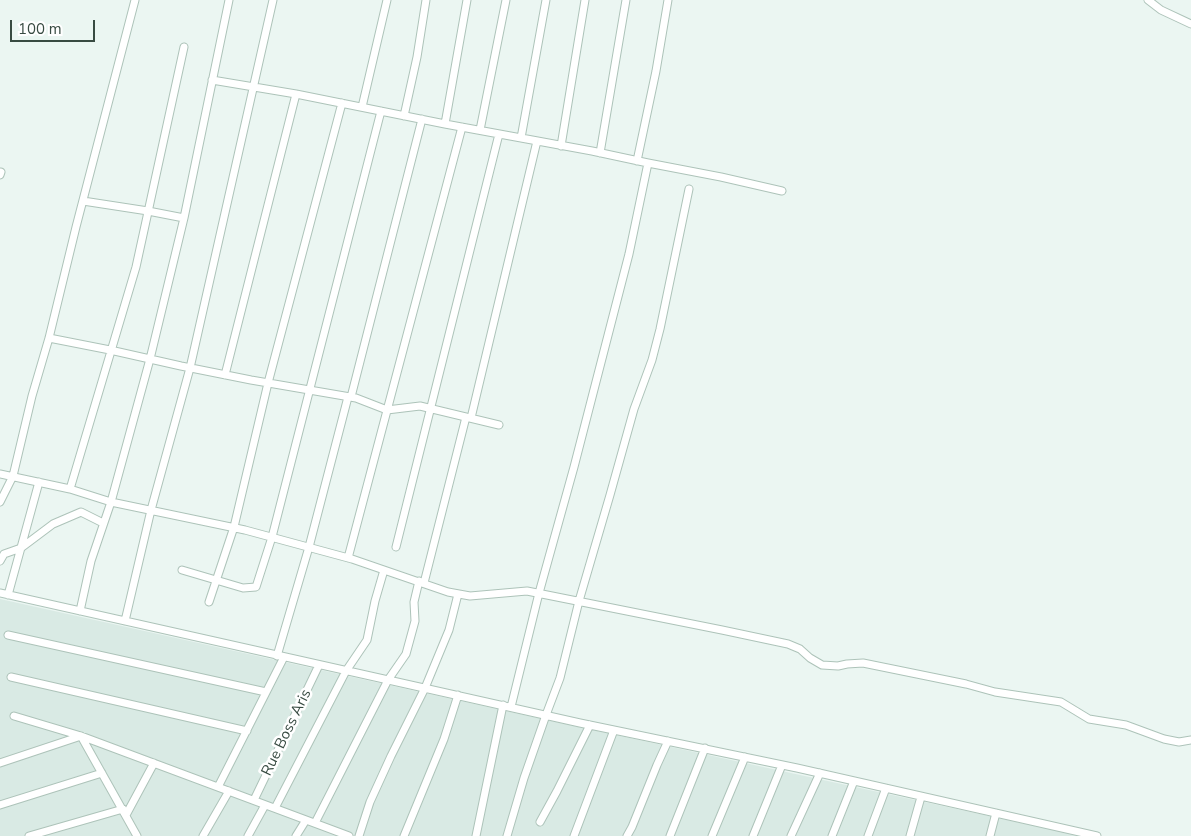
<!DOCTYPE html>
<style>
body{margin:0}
#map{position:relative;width:1191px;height:836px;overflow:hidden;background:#ebf6f2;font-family:"Nunito Sans",sans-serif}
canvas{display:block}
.scale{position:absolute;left:10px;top:20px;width:85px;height:22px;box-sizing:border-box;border:2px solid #384b42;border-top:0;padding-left:6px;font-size:15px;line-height:18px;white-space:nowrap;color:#384b42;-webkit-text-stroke:4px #fff;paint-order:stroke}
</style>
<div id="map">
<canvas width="1191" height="836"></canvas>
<div class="scale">100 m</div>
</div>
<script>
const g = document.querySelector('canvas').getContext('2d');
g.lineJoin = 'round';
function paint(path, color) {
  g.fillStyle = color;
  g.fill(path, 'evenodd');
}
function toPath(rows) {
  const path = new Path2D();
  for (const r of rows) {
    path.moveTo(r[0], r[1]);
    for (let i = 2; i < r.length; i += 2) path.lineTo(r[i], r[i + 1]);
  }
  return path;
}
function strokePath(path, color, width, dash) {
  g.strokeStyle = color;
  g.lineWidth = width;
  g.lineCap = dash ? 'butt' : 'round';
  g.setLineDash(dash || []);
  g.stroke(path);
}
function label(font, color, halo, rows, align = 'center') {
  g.font = font + ' "Nunito Sans",sans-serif';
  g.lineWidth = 5;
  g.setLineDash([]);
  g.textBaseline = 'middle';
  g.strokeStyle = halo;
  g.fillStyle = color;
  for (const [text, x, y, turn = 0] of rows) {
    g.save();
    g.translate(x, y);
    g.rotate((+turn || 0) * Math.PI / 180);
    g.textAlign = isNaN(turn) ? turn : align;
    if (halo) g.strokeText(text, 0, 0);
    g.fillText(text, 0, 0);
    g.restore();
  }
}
const residential = toPath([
 [0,599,524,715,1081,836,0,836]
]);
const minor = toPath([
 [1148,0,1161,10,1191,24],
 [212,80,296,94,445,124,592,151,648,163,721,177,782,191],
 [362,107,387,0],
 [404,116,417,57,426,0],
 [445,124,467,0],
 [480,130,506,0],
 [521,138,546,0],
 [561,146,585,0],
 [600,153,626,0],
 [637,161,656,71,668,0],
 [0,175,1,172],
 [83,201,148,211,184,218],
 [49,338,110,350,181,366,251,380,356,398,387,410,420,406,499,425],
 [225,375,296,94],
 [351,397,422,119],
 [471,418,537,141],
 [0,474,70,489,111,502,245,530,352,559,448,592,470,596,527,591,722,630,788,644,800,649,810,658,822,665,838,666,847,664,863,663,966,684,995,692,1061,702,1089,719,1126,725,1164,739,1179,742,1191,740],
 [70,489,136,267,184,47],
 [0,502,13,476,32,396,49,338,76,227,135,0],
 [396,547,499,134],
 [348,558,462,127],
 [0,561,4,554,21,548,53,524,81,512,103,523],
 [182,570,243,588,256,587,272,537,381,111],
 [424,583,466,417],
 [0,593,580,723,797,768,1097,836],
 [8,595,39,482],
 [209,602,234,527,268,383,342,103],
 [80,611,91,561,111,502,150,359,184,218,229,0],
 [125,621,151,510,190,368,273,0],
 [8,635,266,692],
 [277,656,309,547,348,397],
 [11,677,247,731],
 [511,707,539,593,574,467,629,254,648,163],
 [14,716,81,736,349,836],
 [0,763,81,736,137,836],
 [218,787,284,657],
 [254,800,319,665],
 [0,805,102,773],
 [275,808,346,671,367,640,375,601,384,570],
 [126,815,154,763],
 [540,822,557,791,590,725],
 [315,823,388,680,406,654,415,621,414,602,419,581],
 [29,836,123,809],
 [203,836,229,791],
 [248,836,265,805],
 [296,836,306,820],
 [359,836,370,802,391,756,425,688,449,630,458,594],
 [404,836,444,739,458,695],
 [476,836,503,705],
 [507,836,524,778,546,715,560,678,579,601,610,495,634,409,652,360,660,329,689,189],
 [574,836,614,730],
 [627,836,632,827,657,765,668,741],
 [670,836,705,748],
 [712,836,745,757],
 [753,836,782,765],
 [791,836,820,773],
 [832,836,854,781],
 [868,836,886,788],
 [910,836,921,797],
 [990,836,996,813]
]);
const streetNames = [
 ["Rue Boss Aris",287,733,-64]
];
paint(residential, '#d9eae4');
strokePath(minor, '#adc3b9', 9);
strokePath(minor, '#fff', 7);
label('15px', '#384b42', '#fff', streetNames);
</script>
